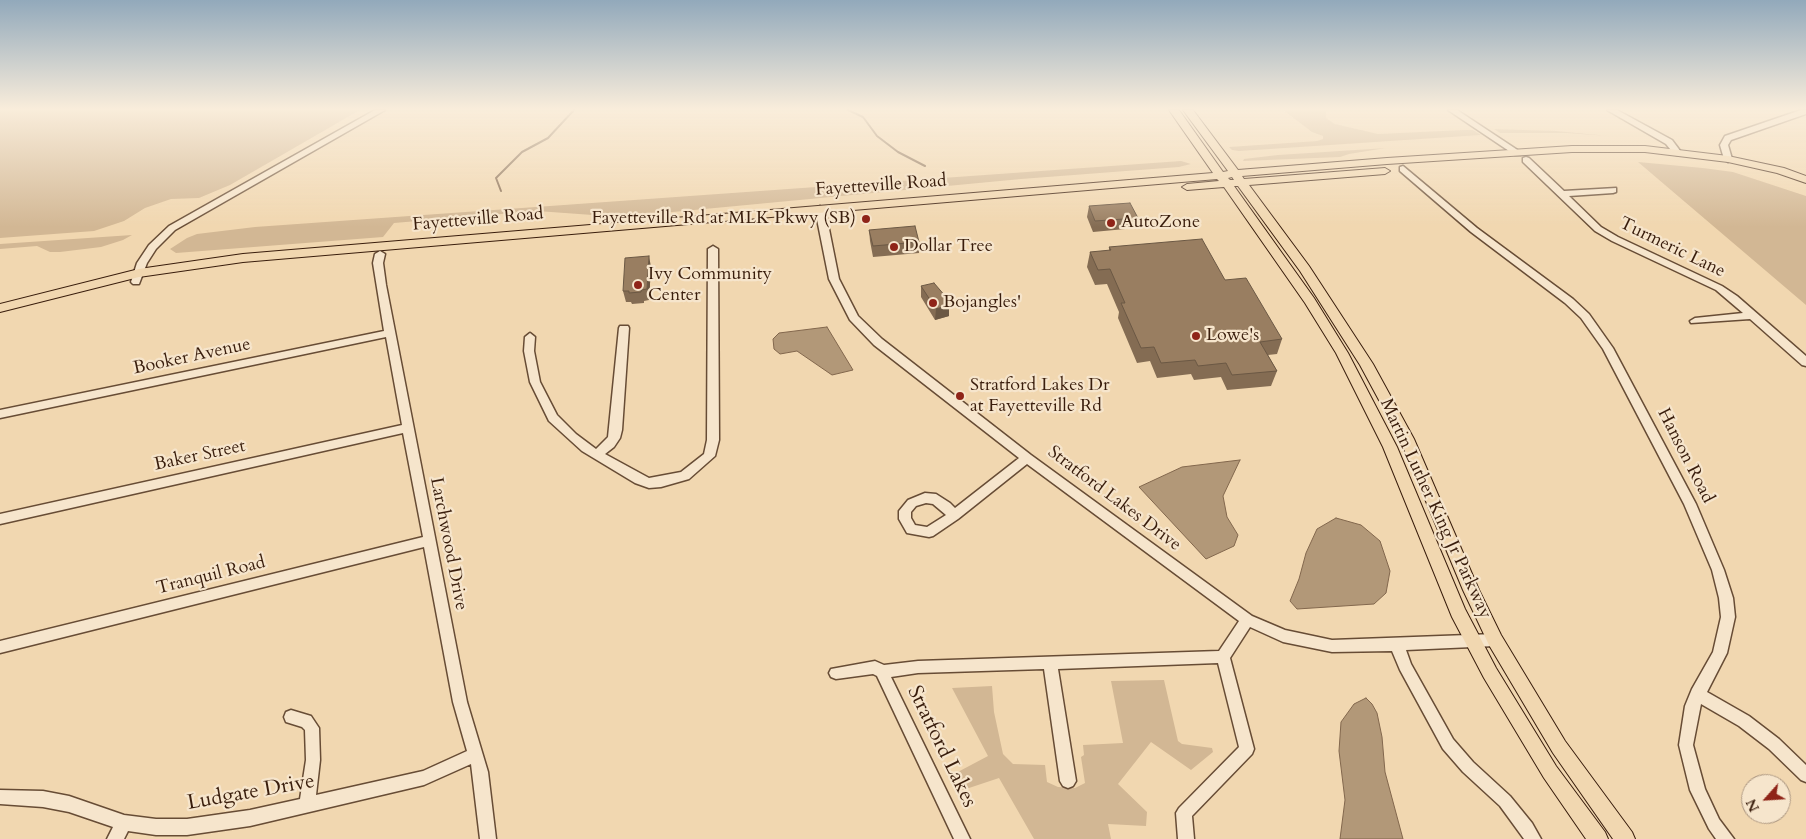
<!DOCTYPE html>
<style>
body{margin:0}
#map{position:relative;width:1806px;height:839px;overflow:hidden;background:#f1d7b0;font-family:Cardo,serif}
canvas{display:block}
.north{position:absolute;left:1741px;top:774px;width:50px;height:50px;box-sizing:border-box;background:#f6e5cc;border:1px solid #aa957f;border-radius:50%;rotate:244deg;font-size:14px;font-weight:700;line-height:20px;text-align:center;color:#391d0c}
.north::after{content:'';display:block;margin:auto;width:18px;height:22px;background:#8f2418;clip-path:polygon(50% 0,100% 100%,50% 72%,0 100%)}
</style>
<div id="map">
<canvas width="1806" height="839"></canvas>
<div class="north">N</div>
</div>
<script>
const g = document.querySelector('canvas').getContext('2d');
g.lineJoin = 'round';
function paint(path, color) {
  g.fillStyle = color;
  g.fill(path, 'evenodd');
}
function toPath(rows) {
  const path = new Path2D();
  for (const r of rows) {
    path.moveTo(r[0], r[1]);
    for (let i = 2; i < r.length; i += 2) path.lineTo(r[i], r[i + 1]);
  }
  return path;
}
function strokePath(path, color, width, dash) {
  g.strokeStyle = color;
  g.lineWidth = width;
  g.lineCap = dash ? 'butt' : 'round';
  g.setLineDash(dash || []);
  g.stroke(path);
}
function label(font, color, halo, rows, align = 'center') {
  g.font = font + ' Cardo,serif';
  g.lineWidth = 4.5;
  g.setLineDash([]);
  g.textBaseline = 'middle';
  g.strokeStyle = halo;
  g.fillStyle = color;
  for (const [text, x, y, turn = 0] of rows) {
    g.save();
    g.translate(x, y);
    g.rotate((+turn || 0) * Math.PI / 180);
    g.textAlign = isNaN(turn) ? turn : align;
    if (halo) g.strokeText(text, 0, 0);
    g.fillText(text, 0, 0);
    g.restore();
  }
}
const green = toPath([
 [0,110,360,110,230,185,199,198,171,199,145,208,124,221,94,231,0,238],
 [1283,110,1326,110,1326,118,1335,124,1378,134,1464,130,1473,130,1481,135,1270,149,1239,151,1232,150,1229,147,1317,141,1323,139,1323,136,1312,132],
 [1494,129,1556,131,1609,136,1566,133,1500,133],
 [1386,148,1349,154,1340,157,1243,161,1244,159,1278,155],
 [1181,161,1191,164,1179,167,1021,179,620,217,537,211,394,223,383,237,176,253,170,249,187,238,197,234,255,227],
 [1638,162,1703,168,1733,172,1806,196,1806,305],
 [132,235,123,240,101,247,60,252,50,252,37,246,0,249,0,244],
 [1164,680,1178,741,1182,744,1212,748,1213,752,1191,770,1151,742,1118,784,1147,812,1146,826,1108,824,1111,839,1034,839,999,778,963,790,954,774,988,756,952,688,992,686,994,712,1003,754,1013,764,1045,765,1047,782,1058,787,1075,788,1085,783,1081,757,1084,755,1083,745,1123,743,1111,681]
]);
const water = toPath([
 [827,327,853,370,832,375,797,351,780,354,774,349,773,339,779,333,827,327],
 [1240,460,1223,496,1227,517,1238,535,1234,546,1206,559,1139,487,1182,467,1240,460],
 [1336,518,1361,525,1380,541,1390,571,1386,593,1374,604,1297,609,1290,601,1299,579,1306,553,1317,529,1336,518],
 [1366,698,1372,704,1377,713,1382,737,1385,772,1403,839,1340,839,1345,800,1339,751,1341,722,1354,704,1366,698]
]);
const stream = toPath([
 [848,110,863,117,877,136,898,152,925,166],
 [501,191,496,178,522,152,548,138,574,110]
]);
const minor = toPath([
 [375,110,385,110,175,230,156,249,147,263,139,284,133,284,131,282,137,263,149,245,169,226,375,110],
 [1448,110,1457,110,1522,153,1521,155,1515,155,1448,110],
 [1607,110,1617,110,1672,140,1681,152,1677,155,1674,154,1666,144,1607,110],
 [1801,110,1806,110,1806,114,1731,140,1728,145,1732,159,1728,162,1724,159,1720,145,1725,136,1801,110],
 [1526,157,1529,158,1564,191,1616,188,1616,192,1613,193,1569,196,1601,227,1618,237,1722,286,1737,296,1806,356,1806,366,1802,365,1750,319,1691,323,1690,321,1695,318,1743,313,1716,290,1612,241,1595,231,1523,162,1523,158,1526,157],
 [1403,166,1477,228,1573,299,1589,314,1613,348,1696,504,1724,570,1733,598,1735,617,1727,653,1707,692,1749,716,1779,739,1806,765,1806,782,1801,780,1769,749,1739,726,1701,704,1693,745,1705,789,1719,819,1734,839,1716,839,1709,829,1690,790,1679,745,1685,706,1692,689,1713,652,1721,617,1719,598,1712,570,1684,504,1603,349,1581,318,1565,303,1471,232,1400,171,1400,167,1403,166],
 [820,206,825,209,839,279,858,316,882,339,1031,455,1252,616,1285,630,1332,640,1495,634,1500,636,1502,640,1500,644,1495,646,1406,650,1411,664,1453,739,1473,762,1510,796,1532,823,1541,839,1524,839,1500,806,1463,772,1443,749,1400,670,1392,651,1332,652,1283,642,1250,627,1230,658,1254,749,1252,754,1192,816,1194,839,1178,839,1176,813,1179,808,1239,747,1218,663,1058,669,1076,781,1073,786,1068,788,1063,786,1060,781,1044,669,918,673,891,677,970,839,954,839,877,676,873,674,836,679,831,677,829,673,831,669,875,661,884,665,918,661,1219,651,1239,621,1027,464,958,519,933,536,929,537,907,533,899,519,899,511,908,500,925,493,936,494,950,503,955,508,1019,458,874,345,850,320,829,279,815,209,820,206],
 [926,503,933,504,946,515,927,527,915,525,911,518,911,512,916,506,926,503],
 [713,246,718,249,719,440,715,456,689,479,661,487,649,488,635,483,582,451,549,421,530,382,524,351,525,337,530,333,535,337,534,351,540,382,557,415,576,434,596,449,608,437,619,328,620,326,628,326,629,328,622,430,620,438,614,447,605,454,649,478,681,472,704,454,707,440,708,249,713,246],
 [380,251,385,254,383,263,386,285,467,702,488,772,496,839,480,839,471,764,424,785,250,826,187,835,156,835,128,831,124,839,107,839,113,827,69,812,43,807,0,804,0,790,43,791,69,796,124,815,156,819,187,819,250,810,300,799,306,760,305,730,302,727,286,722,284,717,286,712,291,710,311,716,319,728,320,760,316,795,423,771,467,751,453,702,424,547,0,653,0,641,423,537,403,433,0,524,0,514,402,425,386,337,0,418,0,410,384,331,373,263,375,254,380,251]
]);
const major = toPath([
 [1169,110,1179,110,1223,172,1228,171,1183,110,1193,110,1238,170,1387,158,1572,146,1645,146,1728,156,1784,168,1806,176,1806,183,1777,173,1728,162,1645,152,1572,152,1387,164,1242,176,1244,179,1385,168,1390,171,1385,174,1249,185,1309,266,1373,364,1414,439,1479,590,1501,635,1565,741,1632,832,1635,839,1613,839,1553,753,1489,645,1463,590,1400,439,1360,365,1300,271,1238,186,1234,186,1314,298,1348,353,1397,447,1465,609,1496,668,1556,766,1605,832,1608,839,1586,839,1544,778,1484,678,1452,617,1383,447,1336,353,1305,303,1224,187,1187,190,1182,187,1187,184,1219,181,1217,179,243,262,139,277,0,312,0,304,139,269,243,254,1213,173,1169,110],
 [1232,177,1234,180,1230,180,1228,178,1232,177]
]);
const wall = toPath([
 [1089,206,1138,218,1136,228,1093,232,1087,217],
 [869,230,919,242,919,253,873,257,870,241],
 [1109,247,1225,280,1282,339,1277,354,1268,355,1277,371,1271,386,1227,390,1221,377,1194,380,1191,374,1157,378,1150,361,1137,363,1118,318,1119,312,1107,284,1095,285,1087,267,1090,252,1109,251],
 [651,267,649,300,644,301,644,303,632,304,631,302,626,302,623,291],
 [921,286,946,297,946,301,949,305,949,316,935,320,921,297]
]);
const shadedWall = toPath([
 [649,256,651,267,649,300,647,289],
 [944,297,946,297,946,306,949,305,949,316,935,320,936,309]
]);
const building = toPath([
 [1130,203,1138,218,1095,221,1089,206,1130,203],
 [915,226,919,242,873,246,869,230,915,226],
 [1202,239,1225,280,1246,278,1282,339,1260,342,1277,371,1232,375,1226,363,1198,366,1195,360,1161,363,1154,347,1141,348,1121,303,1125,303,1110,269,1098,270,1090,252,1111,250,1109,247,1202,239],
 [649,256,647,289,641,290,641,292,629,293,629,291,623,291,625,258,649,256],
 [934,283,946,297,944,297,949,305,936,309,921,286,934,283]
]);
const markers = [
 [866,219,5,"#8f2418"],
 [1111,223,5,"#8f2418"],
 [894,247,5,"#8f2418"],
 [638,285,5,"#8f2418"],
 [933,303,5,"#8f2418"],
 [1196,336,5,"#8f2418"],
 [960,396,5,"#8f2418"]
];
const streetNames = [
 ["Fayetteville Road",881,186,-4],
 ["Fayetteville Road",478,220,-5],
 ["Turmeric Lane",1672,248,26],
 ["Booker Avenue",192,357,-12],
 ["Baker Street",200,456,-12],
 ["Hanson Road",1685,456,63],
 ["Stratford Lakes Drive",1114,499,37],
 ["Martin Luther King Jr Parkway",1435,509,65],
 ["Larchwood Drive",448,544,79],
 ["Tranquil Road",211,576,-14]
];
const poiNames = [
 ["Fayetteville Rd at MLK Pkwy (SB)",856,219,"right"],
 ["AutoZone",1121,223],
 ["Dollar Tree",904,247],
 ["Ivy Community",648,275],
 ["Center",648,296],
 ["Bojangles'",943,303],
 ["Lowe's",1206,336],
 ["Stratford Lakes Dr",970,386],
 ["at Fayetteville Rd",970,407]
];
const nearStreetnames = [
 ["Stratford Lakes",941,747,64],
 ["Ludgate Drive",251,793,-10]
];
paint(green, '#d2b794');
paint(water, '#b29878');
strokePath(water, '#82674d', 1);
strokePath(stream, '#82674d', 2);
strokePath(minor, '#674c35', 3);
strokePath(major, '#391d0c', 2);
paint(minor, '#f6e5cc');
paint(major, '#f1d7b0');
paint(wall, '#846c53');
paint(shadedWall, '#6b5844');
paint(building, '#997e61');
strokePath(building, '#6b5844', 1);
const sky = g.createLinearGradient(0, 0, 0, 227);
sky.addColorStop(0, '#92a9bb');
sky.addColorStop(0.48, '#f9eddb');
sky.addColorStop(1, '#f9eddb00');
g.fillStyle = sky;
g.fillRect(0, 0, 1806, 227);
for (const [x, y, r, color] of markers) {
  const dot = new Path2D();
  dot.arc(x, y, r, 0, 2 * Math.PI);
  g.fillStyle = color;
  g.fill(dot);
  strokePath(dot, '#f6e5cc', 2);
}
label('18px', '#391d0c', '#f6e5cc', streetNames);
label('18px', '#391d0c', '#f6e5cc', poiNames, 'left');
label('21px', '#391d0c', '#f6e5cc', nearStreetnames);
</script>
